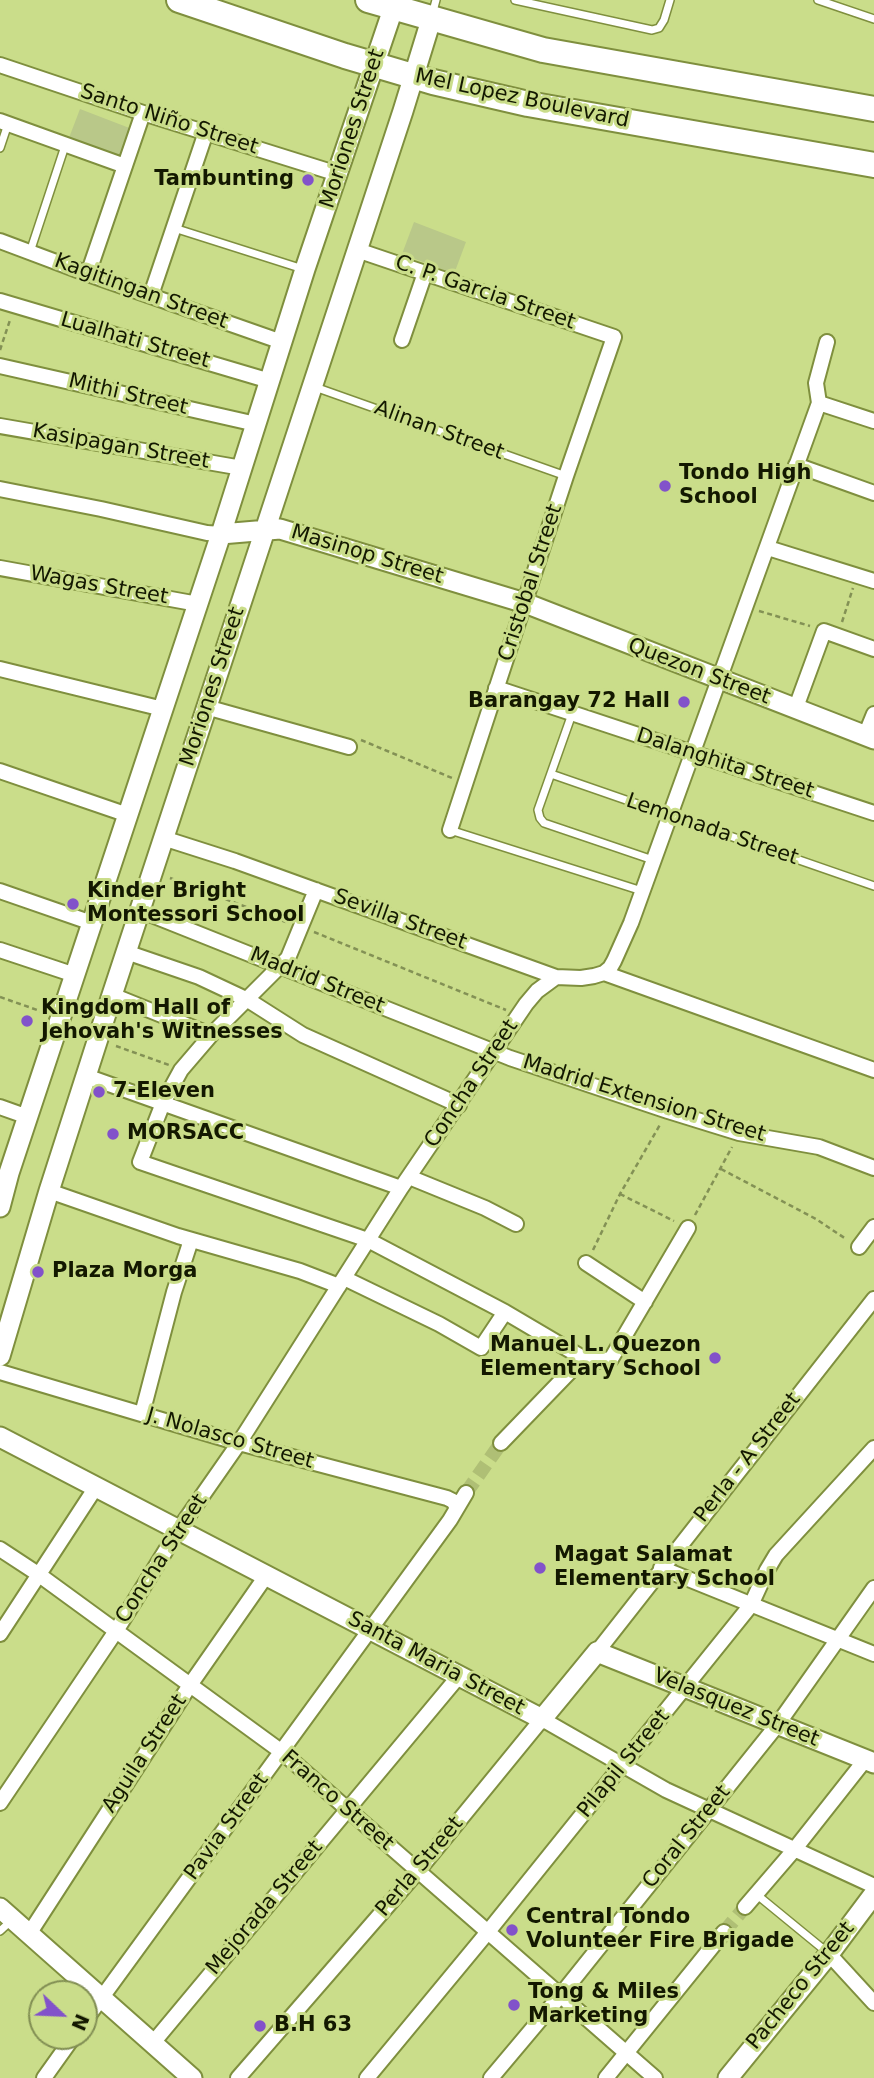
<!DOCTYPE html>
<meta charset="utf-8">
<style>
body{margin:0}
#map{position:relative;width:874px;height:2078px;overflow:hidden;background:#cadd8a;font-family:"DejaVu Sans",sans-serif}
canvas{display:block}
.north{position:absolute;left:28px;top:1980px;width:70px;height:70px;box-sizing:border-box;background:#cadd8a;border:2px solid #818e53;border-radius:50%;rotate:113deg;font-size:19px;font-weight:700;line-height:28px;text-align:center;color:#131800}
.north::after{content:'';display:block;margin:auto;width:24px;height:32px;background:#8252ca;clip-path:polygon(50% 0,100% 100%,50% 72%,0 100%)}
</style>
<div id="map">
<canvas width="874" height="2078"></canvas>
<div class="north">N</div>
</div>
<script>
const g = document.querySelector('canvas').getContext('2d');
g.lineJoin = 'round';
function paint(path, color) {
  g.fillStyle = color;
  g.fill(path, 'evenodd');
}
function toPath(rows) {
  const path = new Path2D();
  for (const r of rows) {
    path.moveTo(r[0], r[1]);
    for (let i = 2; i < r.length; i += 2) path.lineTo(r[i], r[i + 1]);
  }
  return path;
}
function strokePath(path, color, width, dash) {
  g.strokeStyle = color;
  g.lineWidth = width;
  g.lineCap = dash ? 'butt' : 'round';
  g.setLineDash(dash || []);
  g.stroke(path);
}
function label(font, color, halo, rows, align = 'center') {
  g.font = font + ' "DejaVu Sans",sans-serif';
  g.lineWidth = 6;
  g.setLineDash([]);
  g.textBaseline = 'middle';
  g.strokeStyle = halo;
  g.fillStyle = color;
  for (const [text, x, y, turn = 0] of rows) {
    g.save();
    g.translate(x, y);
    g.rotate((+turn || 0) * Math.PI / 180);
    g.textAlign = isNaN(turn) ? turn : align;
    if (halo) g.strokeText(text, 0, 0);
    g.fillText(text, 0, 0);
    g.restore();
  }
}
const green = toPath([
 [80,109,132,129,119,162,67,143],
 [414,222,466,242,454,274,402,254]
]);
const streetTunnel = toPath([
 [466,1493,501,1443],
 [724,1932,745,1907]
]);
const path = toPath([
 [0,350,10,320],
 [759,611,810,626],
 [842,622,853,588],
 [361,740,452,778],
 [170,878,288,923],
 [314,932,506,1010],
 [0,997,43,1012],
 [116,1046,169,1065],
 [721,1169,816,1219,846,1239],
 [620,1194,674,1221],
 [695,1215,732,1147],
 [593,1250,620,1194,661,1123]
]);
const lane = toPath([
 [515,0,652,30,659,28,664,20,670,0],
 [818,0,874,19],
 [432,15,436,0],
 [0,148,8,124],
 [174,228,303,269],
 [30,252,65,146],
 [312,386,566,476],
 [572,714,538,810,540,818,544,823,653,860],
 [551,774,874,886],
 [450,830,642,891],
 [756,1894,828,1953],
 [0,1931,12,1920]
]);
const street = toPath([
 [0,65,143,113,338,174],
 [0,121,125,166],
 [0,241,88,274,282,342],
 [357,250,614,337,566,476,450,830],
 [88,274,143,113],
 [151,295,206,132],
 [0,301,270,381],
 [402,340,425,273],
 [0,366,256,424],
 [819,403,874,421],
 [0,426,242,468],
 [796,465,874,493],
 [0,489,101,509,207,533,221,534],
 [768,548,874,581],
 [0,568,198,604],
 [0,669,163,709],
 [496,688,874,813],
 [206,707,349,747],
 [795,710,824,631,874,649],
 [865,736,874,714],
 [0,771,128,815],
 [163,838,235,861,556,977],
 [316,890,288,958,211,1035,181,1070,163,1103,140,1162,368,1240,505,1312,583,1358,598,1361,611,1359,688,1228],
 [0,891,92,923],
 [139,910,510,1058,668,1111,739,1133,819,1147,874,1168],
 [0,950,75,975],
 [126,952,199,977,248,1000,303,1035,459,1105],
 [604,973,874,1070],
 [112,995,211,1035],
 [86,1076,401,1188],
 [0,1107,28,1117],
 [409,1177,485,1208,516,1224],
 [49,1191,178,1236,300,1271,339,1286],
 [859,1247,874,1227],
 [586,1263,645,1302],
 [344,1278,439,1324,481,1348,505,1312],
 [0,1372,239,1443,447,1498,453,1501,457,1507],
 [142,1414,174,1292,191,1240],
 [501,1443,583,1358],
 [0,1549,38,1574,282,1752,655,2078],
 [661,1568,874,1654],
 [0,1634,96,1487],
 [597,1652,874,1299],
 [0,1803,116,1631,179,1529,239,1443,401,1188,526,1004,537,991,556,977,581,978,594,976,604,973,610,968,614,961,631,923,819,403,816,383,827,342],
 [745,1907,794,1850,865,1760],
 [29,1934,190,1685,266,1576],
 [829,1954,874,2003],
 [84,2022,450,1520,466,1493],
 [152,2044,459,1676],
 [44,2078,74,2036],
 [238,2078,417,1872,542,1719,666,1790,874,1886],
 [367,2078,487,1933,751,1605,767,1570,776,1555,874,1448],
 [491,2078,560,1996,778,1724,874,1588],
 [606,2078,724,1932]
]);
const secondary = toPath([
 [221,534,280,529,525,603,874,739],
 [0,1207,9,1173,221,534,305,269,393,9],
 [0,1356,49,1191,112,995,403,111,431,20],
 [0,1437,542,1719,597,1652,874,1763],
 [0,1908,192,2078],
 [728,2078,829,1954,874,1894]
]);
const highway = toPath([
 [179,0,345,56,433,82,528,104,874,165],
 [368,0,543,50,874,109]
]);
const markers = [
 [308,180,7,"#8252ca"],
 [665,486,7,"#8252ca"],
 [684,702,7,"#8252ca"],
 [73,904,7,"#8252ca"],
 [27,1021,7,"#8252ca"],
 [99,1092,7,"#8252ca"],
 [113,1134,7,"#8252ca"],
 [38,1272,7,"#8252ca"],
 [715,1358,7,"#8252ca"],
 [540,1568,7,"#8252ca"],
 [512,1930,7,"#8252ca"],
 [514,2005,7,"#8252ca"],
 [260,2026,7,"#8252ca"]
];
const streetNames = [
 ["Mel Lopez Boulevard",522,99,12],
 ["Santo Niño Street",169,120,18],
 ["Moriones Street",353,129,-72],
 ["Kagitingan Street",141,292,20],
 ["C. P. Garcia Street",485,293,19],
 ["Lualhati Street",135,341,16],
 ["Mithi Street",128,395,13],
 ["Alinan Street",439,431,20],
 ["Kasipagan Street",121,447,10],
 ["Masinop Street",367,555,17],
 ["Cristobal Street",531,583,-72],
 ["Wagas Street",99,586,10],
 ["Quezon Street",699,672,21],
 ["Moriones Street",213,687,-72],
 ["Dalanghita Street",725,764,18],
 ["Lemonada Street",712,830,19],
 ["Sevilla Street",400,920,20],
 ["Madrid Street",317,981,22],
 ["Concha Street",472,1084,-56],
 ["Madrid Extension Street",644,1099,17],
 ["J. Nolasco Street",230,1439,16],
 ["Perla - A Street",748,1458,-52],
 ["Concha Street",162,1559,-57],
 ["Santa Maria Street",436,1664,28],
 ["Velasquez Street",736,1708,22],
 ["Aguila Street",145,1754,-57],
 ["Pilapil Street",624,1764,-51],
 ["Franco Street",337,1801,41],
 ["Pavia Street",227,1827,-54],
 ["Coral Street",687,1837,-51],
 ["Perla Street",420,1867,-50],
 ["Mejorada Street",265,1908,-50],
 ["Pacheco Street",801,1986,-51]
];
const poiNames = [
 ["Tambunting",294,180,"right"],
 ["Tondo High",679,474],
 ["School",679,498],
 ["Barangay 72 Hall",670,702,"right"],
 ["Kinder Bright",87,892],
 ["Montessori School",87,916],
 ["Kingdom Hall of",41,1009],
 ["Jehovah's Witnesses",41,1033],
 ["7-Eleven",113,1092],
 ["MORSACC",127,1134],
 ["Plaza Morga",52,1272],
 ["Manuel L. Quezon",701,1346,"right"],
 ["Elementary School",701,1370,"right"],
 ["Magat Salamat",554,1556],
 ["Elementary School",554,1580],
 ["Central Tondo",526,1918],
 ["Volunteer Fire Brigade",526,1942],
 ["Tong & Miles",528,1993],
 ["Marketing",528,2017],
 ["B.H 63",274,2026]
];
paint(green, '#b9c889');
strokePath(streetTunnel, '#afbf75', 14, [14, 7]);
strokePath(lane, '#7f8f3e', 10);
strokePath(street, '#7f8f3e', 18);
strokePath(secondary, '#7f8f3e', 23);
strokePath(highway, '#7f8f3e', 28);
strokePath(path, '#839155', 2.5, [5, 3.5]);
strokePath(lane, '#fff', 7);
strokePath(street, '#fff', 14);
strokePath(secondary, '#fff', 19);
strokePath(highway, '#fff', 24);
for (const [x, y, r, color] of markers) {
  const dot = new Path2D();
  dot.arc(x, y, r, 0, 2 * Math.PI);
  g.fillStyle = color;
  g.fill(dot);
  strokePath(dot, '#cadd8a', 2.5);
}
label('21px', '#131800', '#cadd8a', streetNames);
label('bold 21px', '#131800', '#cadd8a', poiNames, 'left');
</script>
